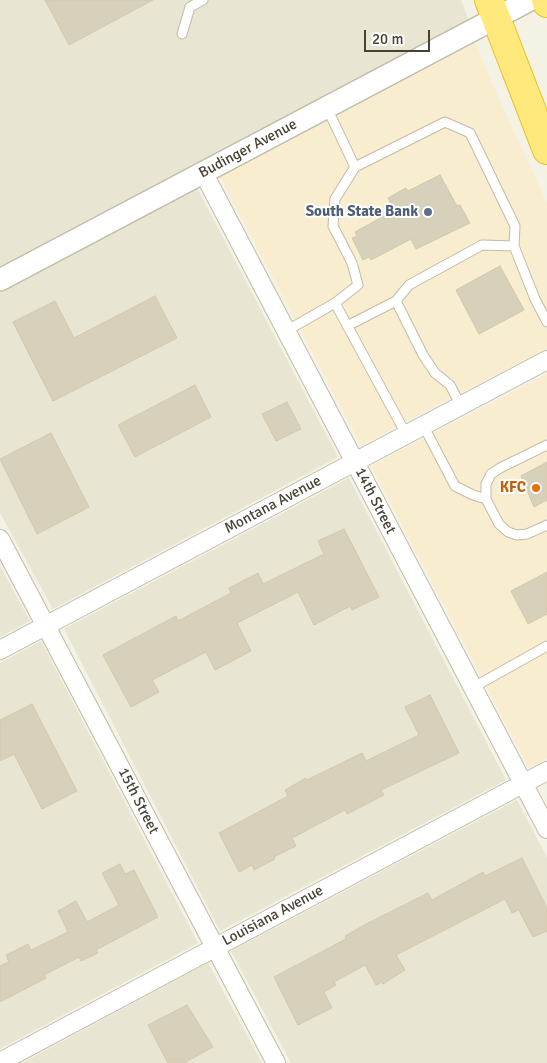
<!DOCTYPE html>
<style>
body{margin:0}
#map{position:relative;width:547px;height:1063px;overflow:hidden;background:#f4f2e5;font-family:Signika,sans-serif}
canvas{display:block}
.scale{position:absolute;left:364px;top:30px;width:66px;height:22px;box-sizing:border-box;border:2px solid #474334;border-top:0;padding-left:6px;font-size:15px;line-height:18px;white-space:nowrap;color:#474334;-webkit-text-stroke:4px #fff;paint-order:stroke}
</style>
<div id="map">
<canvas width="547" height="1063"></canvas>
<div class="scale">20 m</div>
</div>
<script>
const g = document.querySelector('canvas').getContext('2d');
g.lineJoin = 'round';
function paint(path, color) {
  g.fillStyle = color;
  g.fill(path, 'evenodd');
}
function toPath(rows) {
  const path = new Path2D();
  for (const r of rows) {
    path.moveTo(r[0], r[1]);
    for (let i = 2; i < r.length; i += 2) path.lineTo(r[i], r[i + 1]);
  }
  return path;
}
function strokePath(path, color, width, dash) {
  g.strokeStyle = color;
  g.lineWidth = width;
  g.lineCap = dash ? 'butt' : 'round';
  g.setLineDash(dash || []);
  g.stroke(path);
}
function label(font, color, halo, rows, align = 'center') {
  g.font = font + ' Signika,sans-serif';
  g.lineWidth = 4;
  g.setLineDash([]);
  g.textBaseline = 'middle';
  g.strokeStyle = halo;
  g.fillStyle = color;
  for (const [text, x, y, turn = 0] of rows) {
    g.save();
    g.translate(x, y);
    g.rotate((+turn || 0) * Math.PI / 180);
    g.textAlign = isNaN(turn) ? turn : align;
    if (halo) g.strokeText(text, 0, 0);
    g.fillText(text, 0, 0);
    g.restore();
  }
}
const residential = toPath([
 [0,0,461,0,469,21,0,268],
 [197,188,338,457,53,609,0,513,0,293],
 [349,478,506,780,220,931,64,629],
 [0,566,30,621,0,637],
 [41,641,198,943,0,1049,0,663],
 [517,800,547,857,547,1063,291,1063,231,951],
 [208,963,262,1063,22,1063]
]);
const commercial = toPath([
 [476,43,487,72,547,203,547,348,361,445,220,177],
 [547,374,547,758,529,768,371,466]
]);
const building = toPath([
 [45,0,153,0,69,45,45,0],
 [440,175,457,206,460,205,470,223,416,249,411,239,371,260,369,257,363,260,352,238,357,236,355,232,395,210,388,198,406,188,408,191,440,175],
 [500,266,524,310,479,334,456,290,500,266],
 [155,296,177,338,53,401,13,322,55,301,74,338,155,296],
 [195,385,211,417,135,457,118,425,195,385],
 [287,402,301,429,276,441,262,414,287,402],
 [51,433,89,507,37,534,0,459,51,433],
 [547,462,547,500,534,507,521,476,547,462],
 [344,529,379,597,352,610,350,606,314,625,298,592,237,623,251,651,215,670,206,652,152,680,159,692,131,707,103,655,176,616,178,621,231,593,229,588,258,573,263,584,324,554,318,541,344,529],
 [547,572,547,614,528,624,511,591,547,572],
 [430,695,459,753,381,790,384,795,347,814,345,810,292,838,296,846,274,857,275,859,254,870,252,865,239,872,219,833,288,796,285,790,306,778,307,780,362,753,366,761,419,735,405,707,430,695],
 [32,704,77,791,42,809,14,754,0,761,0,720,32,704],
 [522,858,547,908,547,931,533,937,519,910,512,913,505,899,396,955,405,970,383,984,382,982,376,985,365,965,334,982,336,985,324,992,332,1008,298,1025,274,977,346,939,345,936,366,924,428,893,432,900,483,872,485,876,522,858],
 [120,864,125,874,134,870,158,917,96,950,98,953,81,961,79,957,44,975,46,978,0,1002,0,966,9,962,6,955,28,944,31,950,68,932,58,911,76,901,87,922,119,905,102,873,120,864],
 [187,1005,213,1047,184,1063,168,1063,148,1025,187,1005]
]);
const service = toPath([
 [182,34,190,7,203,0],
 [327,108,355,167,445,122,470,133,515,226,514,246,535,299,547,322],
 [335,303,406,434],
 [347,326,396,301],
 [286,331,335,303,358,285,352,263,333,226,335,199,355,167],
 [461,406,450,385,435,373,423,355,396,301,409,285,482,245,514,246],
 [423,425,455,486,473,495,486,499],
 [547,445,500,468,491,474,486,484,486,499,499,524,508,532,517,535,527,534,547,525],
 [472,688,547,646]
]);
const minor = toPath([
 [203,172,547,829],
 [0,539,276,1063],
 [0,650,547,360],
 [0,1062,547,771]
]);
const tertiary = toPath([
 [0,280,530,0]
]);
const trunk = toPath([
 [489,0,547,150],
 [546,0,547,3]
]);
const markers = [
 [428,212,5,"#5c6f8a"],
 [536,488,5,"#e8710a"]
];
const streetNames = [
 ["Budinger Avenue",248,149,-28],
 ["14th Street",375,501,63],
 ["Montana Avenue",273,505,-28],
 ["15th Street",138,801,63],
 ["Louisiana Avenue",273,916,-28]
];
const serviceNames = [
 ["South State Bank",418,212]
];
const foodNames = [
 ["KFC",526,488]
];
paint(residential, '#e9e5d3');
paint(commercial, '#f8edcf');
paint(building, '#d7d0ba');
strokePath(building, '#d2c9ac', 1);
strokePath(service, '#c1bca7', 11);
strokePath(minor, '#c1bca7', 20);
strokePath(tertiary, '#c1bca7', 24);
strokePath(trunk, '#ebc029', 30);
strokePath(service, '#fff', 9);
strokePath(minor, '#fff', 18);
strokePath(tertiary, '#fff', 21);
strokePath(trunk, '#ffe97d', 28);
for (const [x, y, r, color] of markers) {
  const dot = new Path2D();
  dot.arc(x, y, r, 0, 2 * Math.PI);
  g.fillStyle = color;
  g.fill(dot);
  strokePath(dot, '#fff', 2);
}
label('15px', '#474334', '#fff', streetNames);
label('bold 15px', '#4e5e75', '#fff', serviceNames, 'right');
label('bold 15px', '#c56008', '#fff', foodNames, 'right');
</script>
